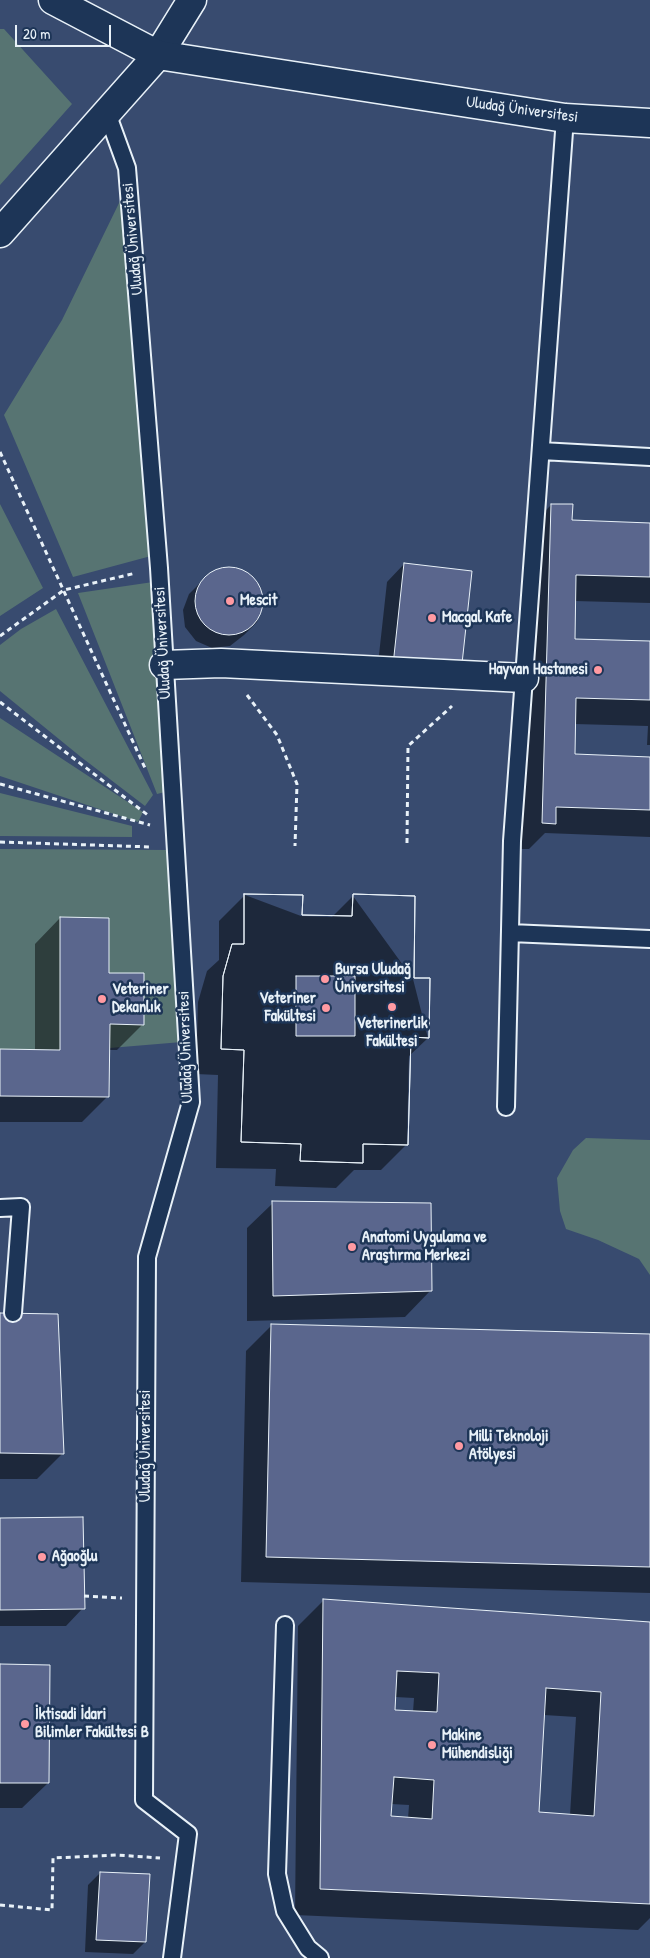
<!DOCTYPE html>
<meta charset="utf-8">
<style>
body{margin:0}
#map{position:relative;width:650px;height:1958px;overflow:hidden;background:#293f62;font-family:"Patrick Hand",sans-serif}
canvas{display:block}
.scale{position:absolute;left:15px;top:25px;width:96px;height:22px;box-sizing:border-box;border:2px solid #e8f1f8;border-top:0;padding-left:6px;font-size:15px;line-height:18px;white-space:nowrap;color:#e8f1f8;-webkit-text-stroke:4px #1d3557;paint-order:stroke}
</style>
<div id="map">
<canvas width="650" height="1958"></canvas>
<div class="scale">20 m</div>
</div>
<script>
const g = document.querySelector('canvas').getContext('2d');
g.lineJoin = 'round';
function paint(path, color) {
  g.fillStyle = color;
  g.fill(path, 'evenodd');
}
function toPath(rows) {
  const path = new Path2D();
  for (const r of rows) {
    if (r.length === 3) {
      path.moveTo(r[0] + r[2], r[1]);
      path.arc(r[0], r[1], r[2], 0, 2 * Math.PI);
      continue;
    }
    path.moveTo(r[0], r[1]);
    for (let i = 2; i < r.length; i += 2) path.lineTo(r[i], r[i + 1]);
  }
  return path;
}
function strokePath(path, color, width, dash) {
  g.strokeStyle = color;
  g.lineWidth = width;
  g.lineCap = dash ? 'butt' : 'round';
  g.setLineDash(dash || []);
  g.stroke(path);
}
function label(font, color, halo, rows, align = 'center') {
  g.font = font + ' "Patrick Hand",sans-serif';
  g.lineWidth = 5;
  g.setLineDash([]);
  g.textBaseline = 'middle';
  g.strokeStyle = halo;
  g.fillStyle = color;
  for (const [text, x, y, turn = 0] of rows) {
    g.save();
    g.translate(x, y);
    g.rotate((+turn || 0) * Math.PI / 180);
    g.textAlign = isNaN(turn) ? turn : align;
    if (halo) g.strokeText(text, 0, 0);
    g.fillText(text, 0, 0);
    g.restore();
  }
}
const built = toPath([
 [0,0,650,0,650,1958,0,1958]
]);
const green = toPath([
 [0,29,4,29,72,104,0,185],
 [121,199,151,556,73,577,4,415,62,320],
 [0,504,43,588,0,616],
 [153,582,169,791,157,794,78,593],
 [56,609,153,795,145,806,81,757,0,691,0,645,21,629],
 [0,718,143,812,138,822,0,776],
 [0,793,132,826,132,837,0,836],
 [0,849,171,850,182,1042,110,1048,110,1024,144,1024,144,974,109,973,109,918,60,917,60,1050,0,1049],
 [586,1138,650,1140,650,1275,639,1259,598,1240,566,1229,560,1211,557,1178,573,1150]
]);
const shadow = toPath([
 [551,505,571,522,650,524,650,603,574,601,574,640,650,643,650,745,647,745,648,726,574,724,574,756,650,758,650,837,545,833,529,849,517,849,526,531],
 [404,564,460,672,443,690,376,682,387,582],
 [233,568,250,574,261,588,263,606,257,622,244,635,230,646,212,648,196,641,185,627,183,610,189,594,202,581,216,570],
 [245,895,301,916,332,917,353,896,413,979,428,1038,409,1056,407,1144,381,1170,354,1170,336,1188,275,1186,276,1169,216,1168,218,1075,196,1074,198,1002,207,971,219,960,219,921],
 [60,918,107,974,143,1024,117,1050,108,1050,108,1096,82,1122,0,1122,0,1051,35,1051,35,944],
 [273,1203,430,1291,405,1317,247,1321,247,1228],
 [0,1314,62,1454,37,1479,0,1479],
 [272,1325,650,1335,650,1593,241,1582,246,1351],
 [0,1519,83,1608,66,1626,0,1626],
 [324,1600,650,1623,650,1918,638,1930,295,1915,298,1626],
 [395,1697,414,1698,413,1712,394,1711],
 [544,1715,576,1717,570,1815,538,1813],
 [391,1804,409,1805,408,1819,390,1818],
 [0,1666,48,1783,22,1808,0,1808],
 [100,1873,145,1942,133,1954,85,1952,88,1885]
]);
const building = toPath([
 [551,504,573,504,572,520,650,523,650,577,576,575,575,639,650,641,650,700,576,698,575,754,650,757,650,810,556,807,556,824,542,823,551,504],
 [404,563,472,571,461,673,393,665,404,563],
 [229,601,34],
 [244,894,303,895,302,915,352,916,353,894,415,896,414,978,430,978,429,1038,411,1037,408,1145,363,1144,363,1163,300,1161,301,1144,241,1142,244,1050,221,1049,223,976,232,944,244,944,244,894],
 [296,976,355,976,355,1036,296,1036,296,976],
 [244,894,303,895,302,915,352,916,353,894,415,896,414,978,430,978,429,1038,411,1037,408,1145,363,1144,363,1163,300,1161,301,1144,241,1142,244,1050,221,1049,223,976,232,944,244,944,244,894],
 [60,917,109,918,109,973,144,973,144,1025,110,1024,109,1097,0,1096,0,1049,60,1050,60,917],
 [272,1201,431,1203,432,1291,273,1296,272,1201],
 [0,1313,58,1314,64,1454,0,1453,0,1313],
 [271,1324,650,1334,650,1567,266,1557,271,1324],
 [83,1517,85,1609,0,1610,0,1518,83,1517],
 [323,1599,650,1622,650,1904,320,1889,323,1599],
 [397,1671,439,1673,437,1712,395,1710,397,1671],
 [546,1688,601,1692,594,1816,539,1812,546,1688],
 [394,1777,434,1780,432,1819,391,1816,394,1777],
 [0,1664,50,1665,49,1783,0,1783,0,1664],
 [100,1872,150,1874,146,1942,96,1940,100,1872]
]);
const path = toPath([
 [0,452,145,768],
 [0,636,64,590,136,573],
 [247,695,277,735,297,784,295,846],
 [0,702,149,816],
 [0,784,150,825],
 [0,842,152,847],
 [407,843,408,746,452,706],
 [84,1596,122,1598],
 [0,1905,52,1910,53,1858,117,1855,160,1858]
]);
const lane = toPath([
 [107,113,127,168,159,568,191,1102,147,1257,144,1800,188,1834,172,1958],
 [541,451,650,457],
 [510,933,650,939],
 [506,1107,512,841,565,118],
 [0,1208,21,1207,13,1313],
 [285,1625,277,1874,285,1911,308,1948,320,1958]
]);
const street = toPath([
 [158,55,192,0],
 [164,665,221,663,524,678]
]);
const secondary = toPath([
 [53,0,158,55,565,118,650,123],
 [0,233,158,55]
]);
const markers = [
 [230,601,5,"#ff9aa2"],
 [432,618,5,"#ff9aa2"],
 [598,670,5,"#ff9aa2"],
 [325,979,5,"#ff9aa2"],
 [102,999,5,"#ff9aa2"],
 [392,1007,5,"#ff9aa2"],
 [326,1008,5,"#ff9aa2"],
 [352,1247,5,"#ff9aa2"],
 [459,1446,5,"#ff9aa2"],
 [42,1557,5,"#ff9aa2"],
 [25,1724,5,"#ff9aa2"],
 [432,1745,5,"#ff9aa2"]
];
const streetNames = [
 ["Uludağ Üniversitesi",522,110,8],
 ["Uludağ Üniversitesi",133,239,-95],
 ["Uludağ Üniversitesi",163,643,-93],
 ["Uludağ Üniversitesi",186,1047,-92],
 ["Uludağ Üniversitesi",146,1446,-90]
];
const poiNames = [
 ["Mescit",240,601],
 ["Macgal Kafe",442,618],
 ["Hayvan Hastanesi",588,670,"right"],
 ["Bursa Uludağ",335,970],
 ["Üniversitesi",335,988],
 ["Veteriner",112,990],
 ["Dekanlık",112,1008],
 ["Veteriner",316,999,"right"],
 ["Fakültesi",316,1017,"right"],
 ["Veterinerlik",392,1024,"center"],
 ["Fakültesi",392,1042,"center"],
 ["Anatomi Uygulama ve",362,1238],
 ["Araştırma Merkezi",362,1256],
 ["Milli Teknoloji",469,1437],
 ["Atölyesi",469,1455],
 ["Ağaoğlu",52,1557],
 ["İktisadi İdari",35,1715],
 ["Bilimler Fakültesi B",35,1733],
 ["Makine",442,1736],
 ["Mühendisliği",442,1754]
];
paint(built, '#384b6f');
paint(green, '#577472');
paint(shadow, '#0007');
paint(building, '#5a668d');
strokePath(building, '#e8f1f8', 1);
strokePath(lane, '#e8f1f8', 20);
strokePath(street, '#e8f1f8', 31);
strokePath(secondary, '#e8f1f8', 31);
strokePath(path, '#e8f1f8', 3, [5, 4]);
strokePath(lane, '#1d3557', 16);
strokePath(street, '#1d3557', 28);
strokePath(secondary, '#1d3557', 28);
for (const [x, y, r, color] of markers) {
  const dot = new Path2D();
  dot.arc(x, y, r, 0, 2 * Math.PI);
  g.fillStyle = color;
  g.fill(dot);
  strokePath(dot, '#1d3557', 2);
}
label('16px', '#e8f1f8', '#1d3557', streetNames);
label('bold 16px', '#e8f1f8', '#1d3557', poiNames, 'left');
</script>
